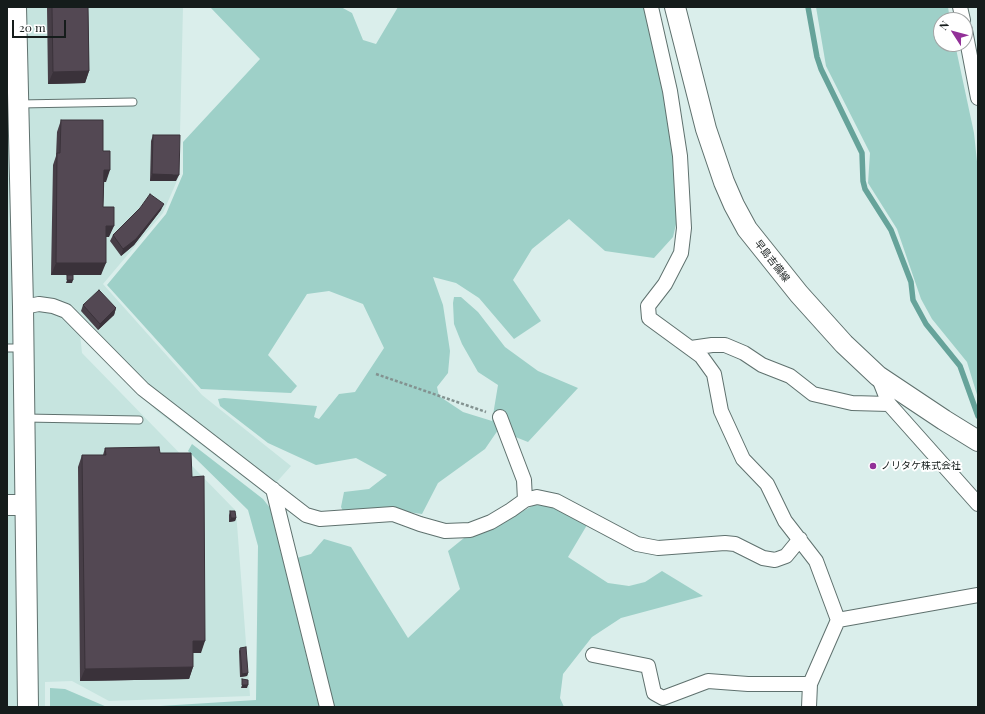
<!DOCTYPE html>
<meta charset="utf-8">
<style>
body{margin:0}
#map{position:relative;width:985px;height:714px;overflow:hidden;background:#daeeeb;font-family:"Playfair Display",serif}
canvas{display:block}
.frame{position:absolute;inset:0;border:8px solid #151c1b;pointer-events:none}
.north{position:absolute;left:933px;top:12px;width:40px;height:40px;box-sizing:border-box;background:#fff;border:1px solid #a1a4a4;border-radius:50%;rotate:306deg;font-size:11px;font-weight:700;line-height:16px;text-align:center;color:#151c1b}
.north::after{content:'';display:block;margin:auto;width:14px;height:18px;background:#923098;clip-path:polygon(50% 0,100% 100%,50% 72%,0 100%)}
.scale{position:absolute;left:12px;top:20px;width:54px;height:18px;box-sizing:border-box;border:2px solid #151c1b;border-top:0;padding-left:5px;font-size:12px;line-height:14px;white-space:nowrap;color:#151c1b;-webkit-text-stroke:3px #fff;paint-order:stroke}
</style>
<div id="map">
<canvas width="985" height="714"></canvas>
<div class="frame"></div>
<div class="north">N</div>
<div class="scale">20 m</div>
</div>
<script>
const g = document.querySelector('canvas').getContext('2d');
g.lineJoin = 'round';
function paint(path, color) {
  g.fillStyle = color;
  g.fill(path, 'evenodd');
}
function toPath(rows) {
  const path = new Path2D();
  for (const r of rows) {
    path.moveTo(r[0], r[1]);
    for (let i = 2; i < r.length; i += 2) path.lineTo(r[i], r[i + 1]);
  }
  return path;
}
function strokePath(path, color, width, dash) {
  g.strokeStyle = color;
  g.lineWidth = width;
  g.lineCap = dash ? 'butt' : 'round';
  g.setLineDash(dash || []);
  g.stroke(path);
}
function label(font, color, halo, rows, align = 'center') {
  g.font = font + ' "Playfair Display","Noto Sans JP",serif';
  g.lineWidth = 4;
  g.setLineDash([]);
  g.textBaseline = 'middle';
  g.strokeStyle = halo;
  g.fillStyle = color;
  for (const [text, x, y, turn = 0] of rows) {
    g.save();
    g.translate(x, y);
    g.rotate((+turn || 0) * Math.PI / 180);
    g.textAlign = isNaN(turn) ? turn : align;
    if (halo) g.strokeText(text, 0, 0);
    g.fillText(text, 0, 0);
    g.restore();
  }
}
const built = toPath([
 [7,7,183,7,179,176,163,213,103,284,202,395,291,466,266,494,158,412,143,398,80,334,82,353,236,511,250,696,109,701,72,681,45,682,45,707,7,707]
]);
const green = toPath([
 [210,7,341,7,352,13,363,40,376,44,398,7,644,7,666,107,674,156,677,220,673,237,654,258,605,251,569,219,532,249,513,280,541,321,514,339,479,298,456,283,433,277,443,305,450,351,448,373,437,387,439,396,463,412,492,421,498,385,478,372,462,344,454,324,453,303,454,297,461,297,478,312,505,347,538,371,578,388,528,442,498,430,485,449,438,483,422,514,380,508,343,511,341,507,344,492,369,489,387,475,356,458,316,465,268,443,220,406,218,399,224,398,317,406,314,417,319,419,339,394,355,392,384,348,363,304,329,291,307,294,268,355,297,386,291,393,201,389,107,285,166,214,183,174,183,142,260,59],
 [816,7,948,7,950,20,941,20,941,44,955,44,974,133,978,171,978,398,967,362,932,319,921,299,897,229,868,183,870,153,826,66],
 [192,444,263,499,270,508,319,707,144,707,256,700,258,546,248,510,188,451],
 [534,505,554,506,587,525,568,557,608,583,629,586,645,582,662,571,703,596,621,618,592,637,563,674,560,698,564,707,334,707,297,558,311,554,324,539,351,547,408,638,460,589,448,551,464,538,496,526],
 [50,688,65,689,107,707,50,707]
]);
const stream = toPath([
 [808,7,817,57,821,69,862,153,863,181,865,189,891,230,911,282,913,300,926,324,960,366,978,416]
]);
const path = toPath([
 [376,374,486,412]
]);
const lane = toPath([
 [19,104,133,102],
 [7,348,23,348],
 [25,418,139,420]
]);
const street = toPath([
 [651,7,670,91,680,156,684,228,681,253,665,284,648,306,649,318,701,356,714,374,721,411,743,459,767,484,785,521,816,561,838,620,978,595],
 [960,7,963,20],
 [965,30,978,98],
 [23,307,39,304,53,306,66,311,143,389,306,515,320,519,393,514,420,524,445,531,470,530,491,522,511,510,525,500,537,497,556,501,637,544,658,548,725,543,735,544,763,558,775,560,786,556,800,539],
 [691,348,712,345,725,345,744,353,762,365,790,376,813,394,852,403,889,404],
 [878,376,889,404,978,504],
 [500,417,524,480,525,500],
 [273,489,327,707],
 [593,655,648,666,654,693,663,698,708,681,748,684,810,684,838,620],
 [809,707,810,684]
]);
const secondary = toPath([
 [16,7,23,307,28,707],
 [675,7,706,129,724,182,734,205,747,229,799,294,844,344,878,376,944,420,978,441],
 [7,505,24,505]
]);
const wall = toPath([
 [47,7,88,7,89,71,85,83,48,84],
 [61,120,103,151,106,182,104,182,103,207,109,237,106,237,101,275,51,275,53,165,56,156,57,132],
 [153,135,176,181,150,181,151,141],
 [161,210,134,245,121,256,110,241,113,235],
 [83,305,116,308,114,315,98,330,81,311],
 [105,448,160,453,192,477,201,653,193,653,193,667,189,679,80,681,78,467,82,455,103,455],
 [230,511,236,518,235,521,229,522,229,515],
 [240,648,248,673,247,676,240,677,239,651]
]);
const shadedWall = toPath([
 [89,71,85,83,48,84,53,72],
 [104,170,110,170,106,182,100,182],
 [152,174,179,175,176,181,150,181],
 [164,204,161,210,134,245,121,256,123,249],
 [106,226,114,226,109,237,102,237],
 [56,263,106,263,101,275,51,275],
 [67,280,73,280,72,283,66,283],
 [116,308,114,315,98,330,100,324],
 [231,518,236,518,235,521,229,522],
 [193,641,205,641,201,653,189,653],
 [193,667,189,679,80,681,85,669],
 [248,673,247,676,240,677,242,674],
 [242,685,248,685,247,688,241,688]
]);
const building = toPath([
 [52,7,88,7,89,71,53,72,52,7],
 [61,120,103,120,103,151,110,151,110,170,104,170,103,207,114,207,114,226,106,226,106,263,56,263,57,153,60,153,61,120],
 [153,135,180,135,179,175,152,174,153,135],
 [150,194,164,204,136,239,123,249,113,235,140,208,150,194],
 [67,275,73,275,73,280,67,280,67,275],
 [99,290,116,308,100,324,83,305,99,290],
 [159,447,160,453,191,453,192,477,204,476,205,641,193,641,193,667,85,669,82,455,106,455,105,448,159,447],
 [230,511,235,511,236,518,231,518,230,511],
 [246,647,248,673,242,674,240,648,246,647],
 [242,679,248,680,248,685,242,685,242,679]
]);
const markers = [
 [873,466,4,"#923098"]
];
const streetNames = [
 ["早島吉備線",772,261,52]
];
const poiNames = [
 ["ノリタケ株式会社",881,466]
];
paint(built, '#c6e4df');
paint(green, '#9ed0c8');
strokePath(stream, '#66a39a', 5.5);
strokePath(lane, '#5f716e', 9);
strokePath(street, '#5f716e', 16);
strokePath(secondary, '#5f716e', 22);
strokePath(path, '#839290', 2.5, [3, 2]);
strokePath(lane, '#fff', 7);
strokePath(street, '#fff', 14);
strokePath(secondary, '#fff', 20);
paint(wall, '#473e47');
paint(shadedWall, '#3a323a');
paint(building, '#534853');
strokePath(building, '#3a323a', 1);
for (const [x, y, r, color] of markers) {
  const dot = new Path2D();
  dot.arc(x, y, r, 0, 2 * Math.PI);
  g.fillStyle = color;
  g.fill(dot);
  strokePath(dot, '#fff', 1.5);
}
label('10px', '#151c1b', '#fff', streetNames);
label('10px', '#151c1b', '#fff', poiNames, 'left');
</script>
